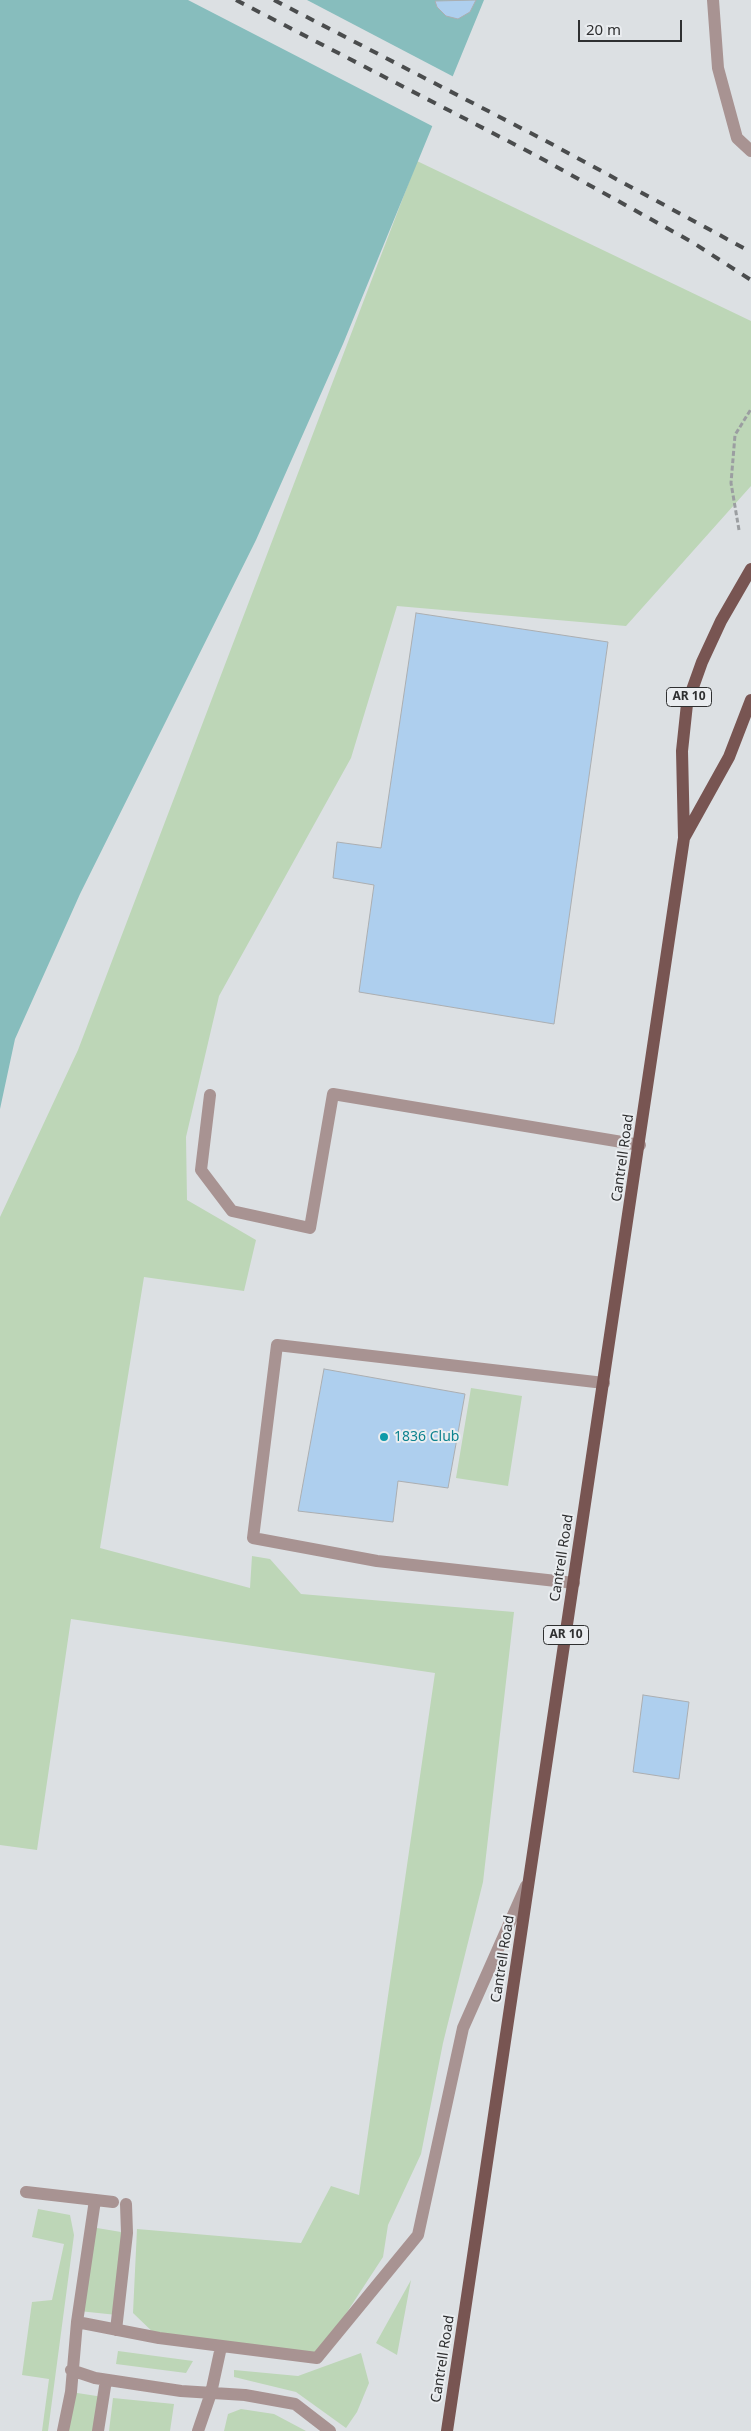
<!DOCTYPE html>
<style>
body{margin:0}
#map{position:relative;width:751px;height:2431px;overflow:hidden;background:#dce0e3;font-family:"Noto Sans",sans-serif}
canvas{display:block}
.scale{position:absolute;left:578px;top:20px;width:104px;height:22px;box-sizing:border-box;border:2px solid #2f3031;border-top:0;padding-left:6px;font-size:15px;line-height:18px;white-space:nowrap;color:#2f3031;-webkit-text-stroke:4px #eaedf0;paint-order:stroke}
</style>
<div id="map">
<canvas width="751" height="2431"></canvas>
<div class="scale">20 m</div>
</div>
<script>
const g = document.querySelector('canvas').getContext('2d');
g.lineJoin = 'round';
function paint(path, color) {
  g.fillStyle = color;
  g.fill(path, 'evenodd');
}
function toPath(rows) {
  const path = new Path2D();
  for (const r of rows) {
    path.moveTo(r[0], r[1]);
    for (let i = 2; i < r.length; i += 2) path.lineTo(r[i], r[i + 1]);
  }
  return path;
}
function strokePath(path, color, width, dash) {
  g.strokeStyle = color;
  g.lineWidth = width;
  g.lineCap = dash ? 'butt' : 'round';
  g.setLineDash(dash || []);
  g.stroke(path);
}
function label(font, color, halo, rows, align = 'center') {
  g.font = font + ' "Noto Sans",sans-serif';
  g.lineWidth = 4;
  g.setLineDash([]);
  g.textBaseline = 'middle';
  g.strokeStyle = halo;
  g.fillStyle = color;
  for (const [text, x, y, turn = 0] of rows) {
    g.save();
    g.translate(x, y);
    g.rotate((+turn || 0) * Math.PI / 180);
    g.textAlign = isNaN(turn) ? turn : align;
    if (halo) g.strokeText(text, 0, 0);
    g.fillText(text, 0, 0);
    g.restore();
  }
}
const green = toPath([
 [417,161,751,321,751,486,626,626,397,606,351,758,219,996,186,1137,187,1200,256,1240,244,1291,144,1277,100,1548,250,1588,252,1556,270,1559,301,1594,514,1612,483,1882,443,2043,421,2154,388,2225,383,2257,317,2358,159,2338,133,2313,137,2229,301,2243,331,2186,359,2195,435,1673,71,1619,37,1850,0,1845,0,1217,78,1050],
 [471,1388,522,1396,508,1486,456,1478],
 [38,2209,70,2215,74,2235,48,2431,42,2431,49,2379,22,2375,32,2302,52,2300,64,2244,32,2237],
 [91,2227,127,2233,117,2315,79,2311],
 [411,2280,397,2355,376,2343],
 [118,2351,193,2361,186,2373,116,2364],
 [361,2353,369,2383,357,2412,346,2428,296,2392,234,2377,234,2370,298,2376],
 [71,2392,103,2397,98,2431,63,2431],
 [113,2398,174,2404,170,2431,109,2431],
 [241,2409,274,2414,306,2431,224,2431,228,2414]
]);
const water = toPath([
 [0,0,484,0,343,344,256,540,80,894,15,1039,0,1109]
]);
const pier = toPath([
 [188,0,307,0,454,77,434,127]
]);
const building = toPath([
 [476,0,470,12,458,19,446,16,437,7,435,1,476,0],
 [416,613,608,642,554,1024,359,992,374,885,333,878,337,842,381,848,416,613],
 [324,1369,465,1394,448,1488,398,1481,393,1522,298,1511,324,1369],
 [643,1695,689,1702,679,1779,633,1772,643,1695]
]);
const path = toPath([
 [739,530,731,483,735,435,751,409]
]);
const lane = toPath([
 [713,0,718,68,737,138,751,151],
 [210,1095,201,1170,232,1211,310,1228,333,1094,640,1145],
 [574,1583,377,1561,253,1538,277,1345,604,1383],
 [26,2192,113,2202],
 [77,2322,159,2338,317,2358,418,2235,463,2028,526,1886],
 [116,2330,127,2233,126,2204],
 [71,2370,95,2378,181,2391,245,2395,295,2404,330,2431],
 [63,2431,71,2392,77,2322,95,2200],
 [98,2431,106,2380],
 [198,2431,211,2393,221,2347]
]);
const primary = toPath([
 [684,838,729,757,751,700],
 [447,2431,684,838,682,751,687,704,702,662,721,621,751,569]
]);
const rail = toPath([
 [236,0,537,156,692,242,751,280],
 [274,0,546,141,751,252]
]);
const markers = [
 [384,1437,5,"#0f9aa8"]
];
const shields = [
 [689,697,45],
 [566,1635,45]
];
const shieldNames = [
 ["AR 10",689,697],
 ["AR 10",566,1635]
];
const streetNames = [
 ["Cantrell Road",623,1158,-82],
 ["Cantrell Road",562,1558,-81],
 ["Cantrell Road",503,1959,-81],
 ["Cantrell Road",443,2359,-81]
];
const cultureNames = [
 ["1836 Club",394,1437]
];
paint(green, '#bdd6b7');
paint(water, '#87bdbd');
paint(pier, '#dce0e3');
paint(building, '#aecfee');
strokePath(building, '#abaeb1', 1);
strokePath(path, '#9b9ea1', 3, [5, 2.5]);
strokePath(lane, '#a89392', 12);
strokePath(primary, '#785552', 12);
strokePath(rail, '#4a4c4d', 4, [9, 9]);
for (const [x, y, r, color] of markers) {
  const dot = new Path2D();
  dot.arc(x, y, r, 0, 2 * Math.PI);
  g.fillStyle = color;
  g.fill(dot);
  strokePath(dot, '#eaedf0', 2);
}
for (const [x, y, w] of shields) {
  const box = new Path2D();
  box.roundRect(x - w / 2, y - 9.5, w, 19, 4);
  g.fillStyle = '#eaedf0';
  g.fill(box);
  strokePath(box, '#2f3031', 1);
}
label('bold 12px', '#2f3031', null, shieldNames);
label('14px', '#2f3031', '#eaedf0', streetNames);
label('14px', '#0d838f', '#eaedf0', cultureNames, 'left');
</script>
